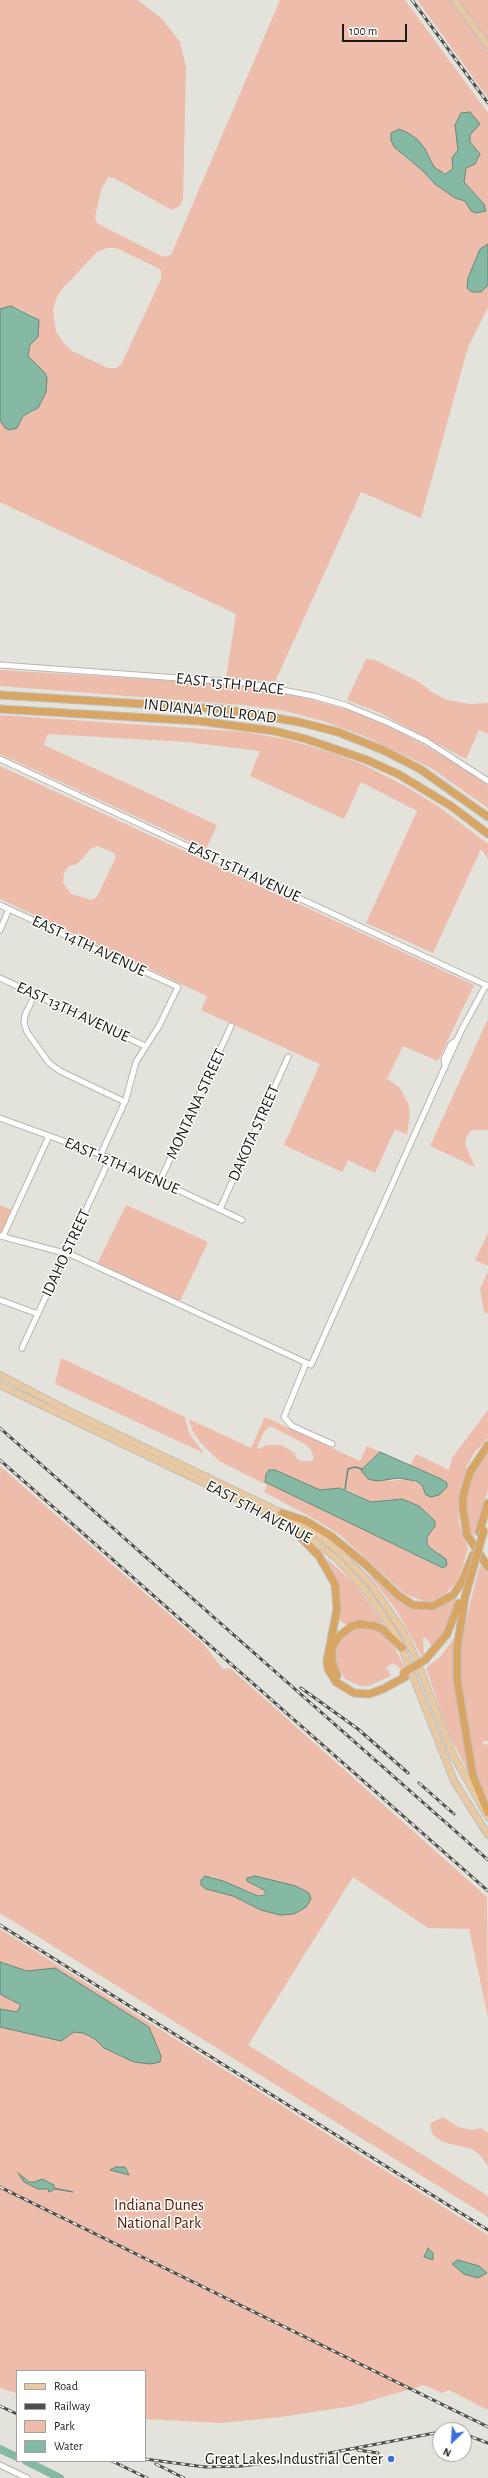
<!DOCTYPE html>
<style>
body{margin:0}
#map{position:relative;width:488px;height:2478px;overflow:hidden;background:#e3e2db;font-family:"Alegreya Sans",sans-serif}
canvas{display:block}
.legend{position:absolute;left:16px;top:2370px;width:130px;height:92px;box-sizing:border-box;background:#fffffe;border:1px solid #a3a3a1;margin:0;padding:5px 7px;list-style:none;font-size:12px;color:#191916}
.legend li{display:flex;align-items:center;gap:8px;height:20px}
.legend b{width:20px;border:1px solid #a3a3a1}
.north{position:absolute;left:432px;top:2422px;width:40px;height:40px;box-sizing:border-box;background:#fffffe;border:1px solid #a3a3a1;border-radius:50%;rotate:205deg;font-size:11px;font-weight:700;line-height:16px;text-align:center;color:#191916}
.north::after{content:'';display:block;margin:auto;width:14px;height:18px;background:#376ddc;clip-path:polygon(50% 0,100% 100%,50% 72%,0 100%)}
.scale{position:absolute;left:342px;top:24px;width:65px;height:18px;box-sizing:border-box;border:2px solid #191916;border-top:0;padding-left:5px;font-size:12px;line-height:14px;white-space:nowrap;color:#191916;-webkit-text-stroke:3px #fffffe;paint-order:stroke}
</style>
<div id="map">
<canvas width="488" height="2478"></canvas>
<ul class="legend">
<li><b style="height:5px;background:#e8c9a1"></b>Road</li>
<li><b style="height:5px;background:#50504b"></b>Railway</li>
<li><b style="height:11px;background:#eebcab"></b>Park</li>
<li><b style="height:11px;background:#85b9a4"></b>Water</li>
</ul>
<div class="north">N</div>
<div class="scale">100 m</div>
</div>
<script>
const g = document.querySelector('canvas').getContext('2d');
g.lineJoin = 'round';
function paint(path, color) {
  g.fillStyle = color;
  g.fill(path, 'evenodd');
}
function toPath(rows) {
  const path = new Path2D();
  for (const r of rows) {
    path.moveTo(r[0], r[1]);
    for (let i = 2; i < r.length; i += 2) path.lineTo(r[i], r[i + 1]);
  }
  return path;
}
function strokePath(path, color, width, dash) {
  g.strokeStyle = color;
  g.lineWidth = width;
  g.lineCap = dash ? 'butt' : 'round';
  g.setLineDash(dash || []);
  g.stroke(path);
}
function label(font, color, halo, rows, align = 'center') {
  g.font = font + ' "Alegreya Sans",sans-serif';
  g.lineWidth = 3;
  g.setLineDash([]);
  g.textBaseline = 'middle';
  g.strokeStyle = halo;
  g.fillStyle = color;
  for (const [text, x, y, turn = 0] of rows) {
    g.save();
    g.translate(x, y);
    g.rotate((+turn || 0) * Math.PI / 180);
    g.textAlign = isNaN(turn) ? turn : align;
    if (halo) g.strokeText(text, 0, 0);
    g.fillText(text, 0, 0);
    g.restore();
  }
}
const green = toPath([
 [0,0,138,0,162,19,180,42,186,67,183,199,180,206,172,210,114,178,108,177,101,190,95,217,97,223,102,226,163,257,171,255,280,0,405,0,488,113,488,244,480,249,468,277,480,292,488,285,488,307,468,347,421,518,361,492,275,682,226,678,236,614,0,502,0,420,5,428,23,416,34,412,39,366,28,356,30,345,38,337,34,316,16,307,0,309],
 [455,125,473,132,470,135,470,142,476,149,475,164,466,168,464,182,484,204,455,198,435,184,423,171,402,155,425,149,434,167,441,172,449,172,453,169,452,158,458,150],
 [106,248,116,248,160,269,161,272,161,279,121,365,116,368,108,368,72,351,63,342,56,331,53,310,56,299,62,289,97,252],
 [417,0,450,0,469,25,488,52,488,98],
 [459,0,488,0,488,40],
 [366,659,375,660,419,682,433,693,447,700,470,704,488,703,488,734,479,730,466,759,380,713,347,700],
 [0,670,241,685,310,699,352,711,387,725,462,766,488,786,488,808,431,768,364,736,323,721,281,710,242,705,0,686],
 [0,715,245,732,285,739,330,752,362,764,405,786,438,806,488,844,488,859,481,849,433,953,366,923,417,811,361,782,344,819,250,776,260,751,186,742,48,734,44,745,217,825,206,849,0,754],
 [0,766,474,985,438,1061,403,1046,387,1079,399,1087,408,1103,410,1113,407,1135,395,1129,375,1173,348,1160,342,1172,284,1145,320,1064,201,1010,207,996,0,899],
 [98,846,114,853,116,857,97,897,92,900,71,894,63,883,64,873,69,866,77,864,92,848],
 [488,1019,488,1130,472,1130,467,1136,465,1144,475,1167,430,1146],
 [0,1205,12,1210,2,1233,0,1232],
 [126,1205,208,1242,180,1301,97,1264],
 [488,1233,488,1266,475,1260],
 [488,1272,488,1314,484,1312,480,1289],
 [61,1358,185,1417,189,1433,204,1453,55,1384],
 [488,1410,488,1438,474,1453,467,1466,459,1493,459,1523,468,1549,458,1581,444,1595,433,1601,424,1601,405,1594,340,1535,311,1517,264,1492,267,1485,219,1461,199,1441,192,1430,189,1419,251,1448,265,1417,360,1461,367,1446,380,1452,363,1467,389,1481,408,1479,422,1485,441,1479,410,1466,416,1454,449,1470,452,1458],
 [270,1426,305,1444,311,1450,314,1458,312,1461,300,1461,296,1458,295,1453,281,1445,266,1445,260,1449,257,1447,264,1432],
 [266,1474,293,1479,320,1490,340,1488,348,1490,371,1502,391,1499,435,1526,427,1537,427,1543,430,1548,439,1553,443,1568,265,1482],
 [488,1448,488,1490,472,1540,468,1529,466,1498,471,1475],
 [0,1466,204,1645,223,1669,230,1668,487,1897,488,2017,469,1929,428,1928,353,1877,248,2045,488,2196,488,2217,0,1913],
 [211,1876,258,1896,266,1893,264,1890,252,1885,311,1899,248,1903,233,1896,206,1889],
 [352,1556,394,1595,421,1608,458,1594,449,1622,437,1642,429,1650,431,1645,426,1638,423,1638,424,1656,422,1657,397,1611,369,1574],
 [326,1558,356,1585,388,1630,375,1622,367,1620,358,1621,346,1625,339,1620,341,1601,339,1586],
 [480,1565,488,1573,488,1741,483,1741,483,1744,488,1745,488,1800,480,1786,477,1775,461,1677,461,1639],
 [358,1627,380,1631,392,1643,405,1668,402,1670,393,1663,386,1667,391,1676,369,1686,360,1686,345,1679,336,1666,337,1645,345,1634],
 [454,1638,454,1674,470,1776,448,1732,426,1668,440,1657],
 [0,1929,488,2235,488,2410,449,2390,442,2393,424,2385,352,2406,281,2417,221,2423,145,2419,145,2371,17,2371,17,2393,0,2388],
 [443,2117,458,2127,472,2130,481,2128,488,2133,488,2166,481,2156,472,2149,443,2142,433,2135,430,2127,431,2123]
]);
const water = toPath([
 [470,112,480,124,470,135,470,142,480,154,475,164,466,168,464,182,484,204,486,211,476,213,471,211,465,201,455,198,435,184,423,171,394,147,391,140,391,133,399,129,408,133,417,139,425,149,434,167,445,174,453,169,452,158,458,150,455,125,461,113,470,112],
 [488,244,488,285,481,292,472,292,467,288,468,278,480,249,488,244],
 [11,306,39,320,38,337,30,345,28,356,45,373,47,378,46,392,38,408,23,416,17,428,10,430,5,428,0,420,0,309,11,306],
 [380,1452,441,1479,447,1483,447,1487,439,1495,431,1497,426,1495,422,1485,416,1481,399,1478,377,1481,368,1479,361,1470,380,1452],
 [269,1470,275,1470,320,1490,340,1488,371,1502,402,1499,419,1506,435,1521,435,1526,427,1537,427,1544,430,1548,446,1559,447,1565,443,1568,265,1482,266,1474,269,1470],
 [205,1876,223,1881,258,1896,264,1895,266,1893,264,1890,247,1881,247,1878,255,1876,296,1886,309,1893,311,1899,306,1907,294,1914,280,1915,261,1910,233,1896,206,1889,201,1885,201,1880,205,1876],
 [0,1962,27,1971,55,1968,149,2027,161,2056,160,2062,150,2064,134,2062,104,2048,95,2039,83,2033,74,2032,61,2041,0,2027,0,2009,17,2012,21,2005,0,1994,0,1962],
 [116,2167,125,2167,129,2175,110,2170,116,2167],
 [18,2173,29,2182,35,2182,42,2179,54,2185,54,2188,73,2192,55,2189,49,2192,48,2189,38,2189,24,2182,18,2173],
 [428,2248,433,2253,433,2260,424,2257,428,2248],
 [458,2260,479,2266,487,2273,478,2278,464,2274,452,2264,458,2260]
]);
const stream = toPath([
 [345,1489,348,1469,355,1467,362,1469]
]);
const river = toPath([
 [0,2449,17,2457],
 [26,2461,60,2478]
]);
const minor = toPath([
 [0,665,247,683,313,696,345,705,389,723,426,741,488,781],
 [0,759,488,986],
 [0,905,178,987,159,1026,136,1062,126,1099,101,1154],
 [0,930,9,909],
 [0,978,145,1046],
 [35,994,25,1015,24,1023,27,1032,49,1063,60,1071,125,1102],
 [445,1068,444,1059,451,1044,457,1040],
 [0,1118,110,1158,242,1220],
 [160,1181,231,1026],
 [220,1209,288,1057],
 [0,1236,72,1255,311,1365,461,1031,486,985],
 [3,1236,49,1136],
 [0,1300,38,1314],
 [22,1348,110,1158],
 [306,1363,284,1417,292,1426,332,1444],
 [0,2465,27,2478]
]);
const major = toPath([
 [454,0,488,46],
 [0,1375,67,1410,282,1513,309,1528,341,1553,370,1583,401,1628,415,1656,453,1755,488,1817],
 [0,1385,287,1523,307,1535,338,1560,364,1588,393,1630,402,1648,454,1781,488,1835]
]);
const highway = toPath([
 [0,695,223,709,299,722,338,732,383,750,420,769,488,817],
 [0,709,199,721,274,731,306,739,367,760,398,774,451,806,488,834],
 [488,1445,470,1472,463,1496,463,1509,467,1535,488,1567],
 [282,1513,306,1521,331,1536,364,1563,398,1595,413,1605,433,1606,453,1595,462,1582,473,1555],
 [287,1523,319,1556,335,1584,337,1609,327,1661,328,1669,336,1682,354,1693,369,1694,383,1689,405,1677],
 [479,1532,488,1503],
 [465,1597,457,1648,457,1679,473,1776,488,1813],
 [425,1660,447,1634,459,1603],
 [337,1676,332,1661,332,1648,339,1636,352,1626,360,1624,374,1626,382,1629,402,1648]
]);
const rail = toPath([
 [412,0,488,103],
 [0,1428,488,1860],
 [0,1460,488,1891],
 [301,1688,358,1729,408,1773],
 [419,1783,454,1814],
 [0,1925,488,2230],
 [0,2187,488,2427],
 [0,2406,17,2414],
 [464,2434,488,2443],
 [358,2450,378,2453],
 [145,2459,205,2467,242,2466,298,2459,440,2432],
 [112,2461,147,2478],
 [156,2464,184,2478]
]);
const highwayBridge = toPath([
 [465,1597,484,1530],
 [403,1673,425,1660]
]);
const markers = [
 [391,2459,4,"#376ddc"]
];
const streetNames = [
 ["EAST 15TH PLACE",230,684,6],
 ["INDIANA TOLL ROAD",210,711,6],
 ["EAST 15TH AVENUE",244,872,25],
 ["EAST 14TH AVENUE",89,946,25],
 ["EAST 13TH AVENUE",73,1012,25],
 ["MONTANA STREET",196,1104,-65],
 ["DAKOTA STREET",254,1133,-66],
 ["EAST 12TH AVENUE",122,1166,23],
 ["IDAHO STREET",66,1253,-65],
 ["EAST 5TH AVENUE",259,1512,28]
];
const parkNames = [
 ["Indiana Dunes",159,2205],
 ["National Park",159,2223]
];
const poiNames = [
 ["Great Lakes Industrial Center",383,2459]
];
paint(green, '#eebcab');
paint(water, '#85b9a4');
strokePath(water, '#658979', 1);
strokePath(stream, '#658979', 1.5);
strokePath(river, '#85b9a4', 8);
strokePath(minor, '#b7b6af', 7);
strokePath(major, '#bfbfbe', 8);
strokePath(highway, '#bfbfbe', 9);
strokePath(minor, '#fff', 5);
strokePath(major, '#e8c9a1', 6);
strokePath(highway, '#d9a562', 7);
strokePath(rail, '#50504b', 3);
strokePath(rail, '#fffffe', 1.5, [4.5]);
strokePath(highwayBridge, '#bfbfbe', 9, []);
strokePath(highwayBridge, '#d9a562', 7);
for (const [x, y, r, color] of markers) {
  const dot = new Path2D();
  dot.arc(x, y, r, 0, 2 * Math.PI);
  g.fillStyle = color;
  g.fill(dot);
  strokePath(dot, '#fffffe', 1.5);
}
label('16px', '#191916', '#fffffe', streetNames);
label('16px', '#531801', '#fffffe', parkNames);
label('16px', '#191916', '#fffffe', poiNames, 'right');
</script>
